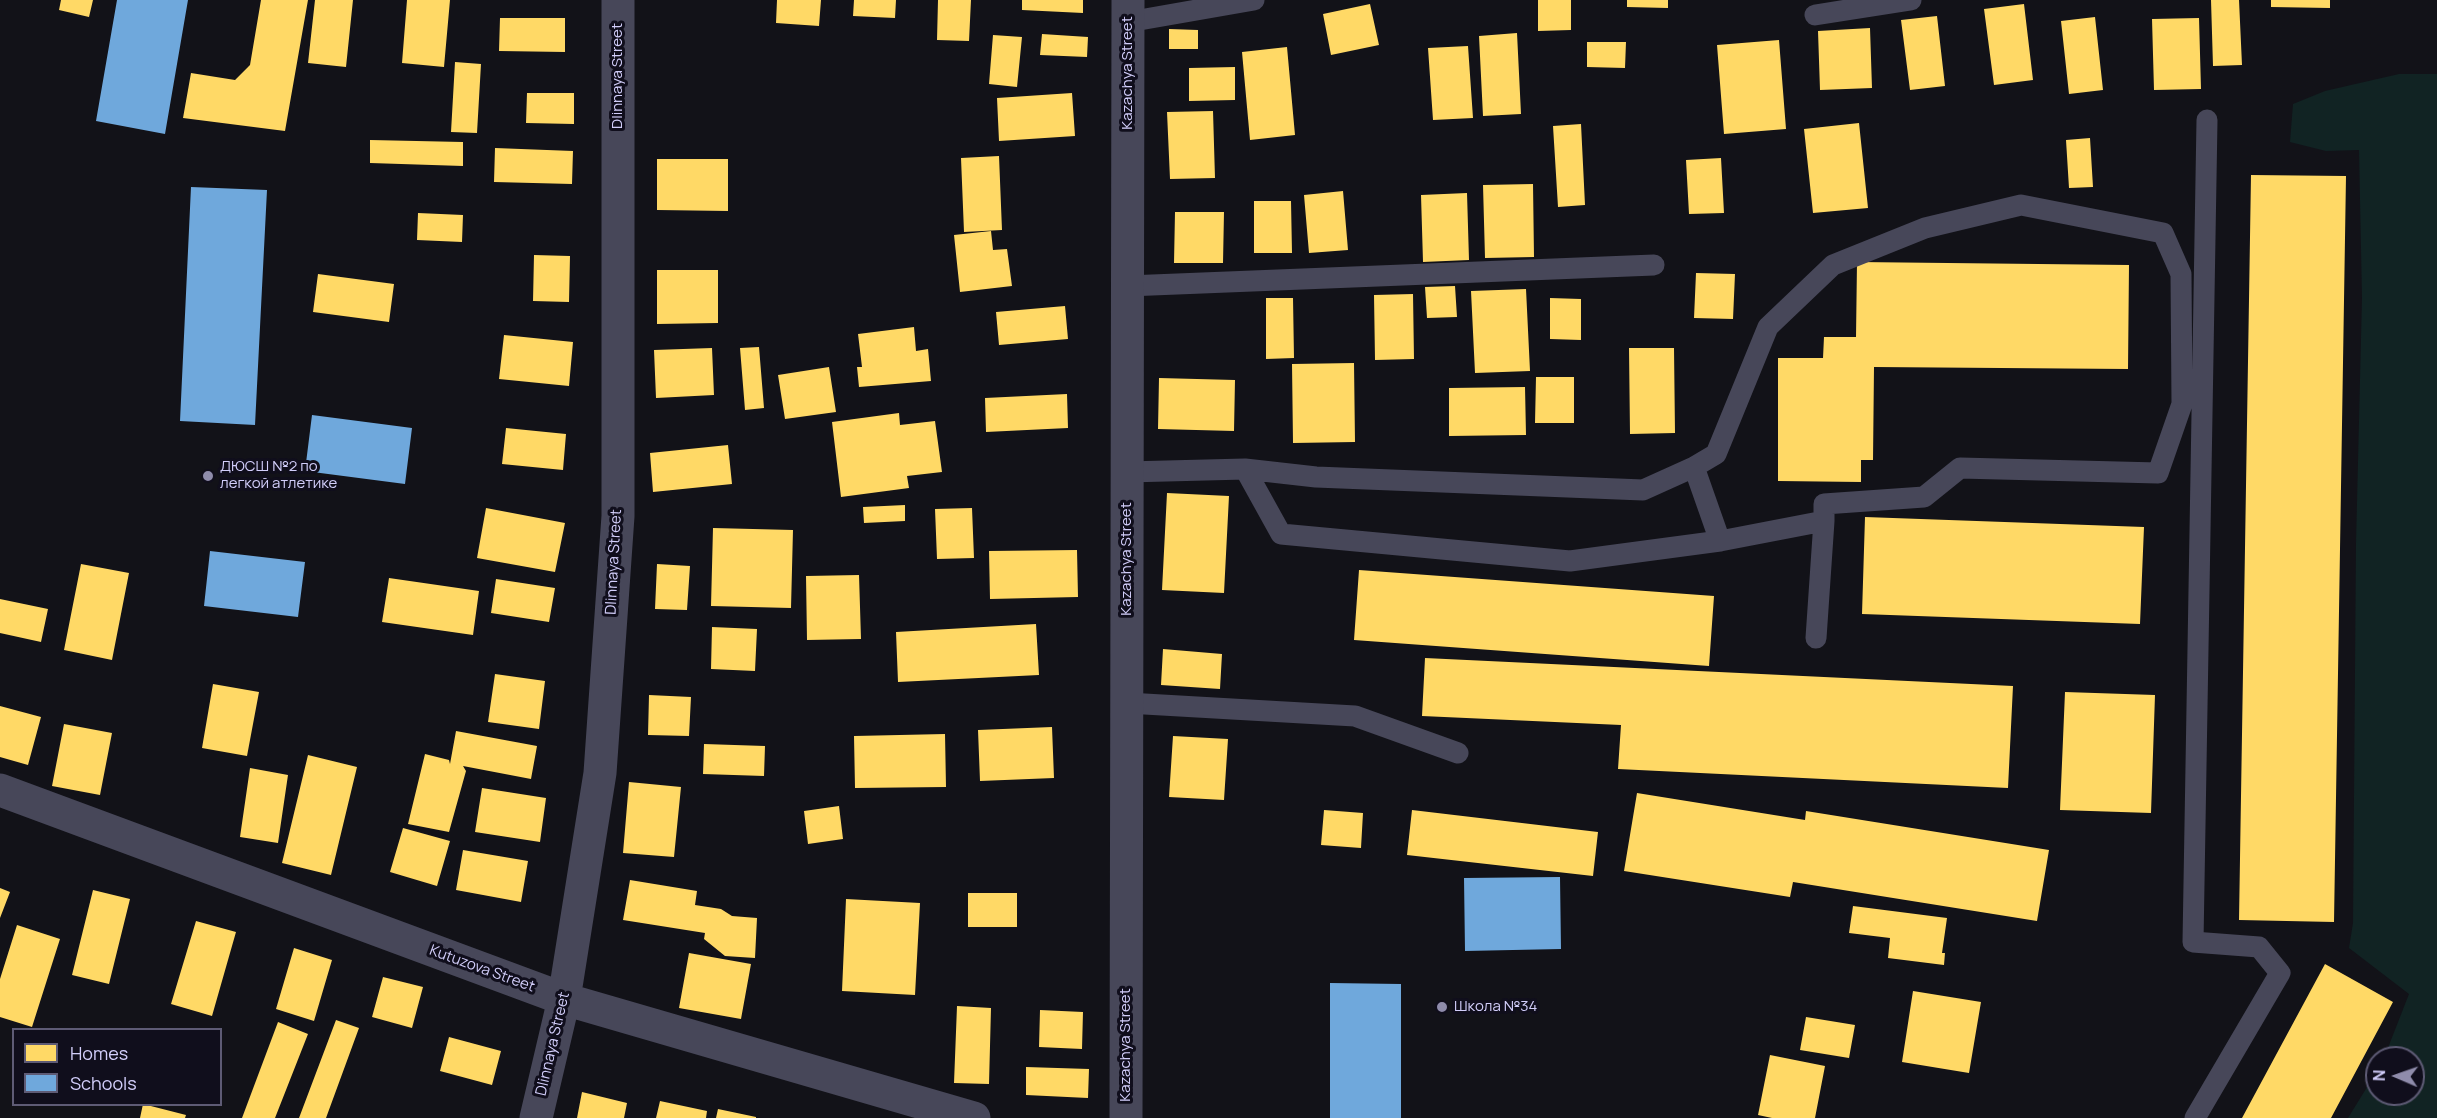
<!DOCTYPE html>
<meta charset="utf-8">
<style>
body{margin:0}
#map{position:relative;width:2437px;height:1118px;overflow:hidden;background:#121218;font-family:Manrope,sans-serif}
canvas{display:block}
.legend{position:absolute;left:12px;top:1028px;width:210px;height:78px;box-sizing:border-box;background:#100e1c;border:2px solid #5e5b75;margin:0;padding:8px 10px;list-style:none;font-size:18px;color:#d2cefa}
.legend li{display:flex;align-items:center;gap:12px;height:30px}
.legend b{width:30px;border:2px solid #5e5b75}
.north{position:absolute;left:2365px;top:1046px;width:60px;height:60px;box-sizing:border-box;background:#100e1c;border:2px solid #5e5b75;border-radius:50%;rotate:272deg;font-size:16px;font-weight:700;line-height:24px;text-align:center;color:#d2cefa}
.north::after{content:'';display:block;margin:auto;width:21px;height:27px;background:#8f8cab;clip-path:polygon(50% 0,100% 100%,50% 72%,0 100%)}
</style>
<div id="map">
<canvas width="2437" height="1118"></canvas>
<ul class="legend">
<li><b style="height:16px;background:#ffd966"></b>Homes</li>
<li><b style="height:16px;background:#6fa8dc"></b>Schools</li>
</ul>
<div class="north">N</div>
</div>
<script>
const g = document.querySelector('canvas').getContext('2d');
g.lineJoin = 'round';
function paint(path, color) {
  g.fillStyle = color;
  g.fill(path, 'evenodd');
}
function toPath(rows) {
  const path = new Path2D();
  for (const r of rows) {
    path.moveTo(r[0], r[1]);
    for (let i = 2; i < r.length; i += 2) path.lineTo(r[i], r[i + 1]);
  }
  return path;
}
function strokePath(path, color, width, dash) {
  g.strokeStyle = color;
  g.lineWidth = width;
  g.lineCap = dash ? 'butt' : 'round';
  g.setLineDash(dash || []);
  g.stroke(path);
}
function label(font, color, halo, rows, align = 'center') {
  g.font = font + ' Manrope,sans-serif';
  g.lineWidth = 6;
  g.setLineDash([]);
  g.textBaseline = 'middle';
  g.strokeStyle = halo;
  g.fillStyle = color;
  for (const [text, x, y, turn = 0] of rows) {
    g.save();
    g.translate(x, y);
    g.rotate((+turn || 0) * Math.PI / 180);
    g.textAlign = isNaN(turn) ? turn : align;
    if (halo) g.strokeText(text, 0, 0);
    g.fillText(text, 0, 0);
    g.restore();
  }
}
const green = toPath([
 [2399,74,2437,74,2437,1118,2348,1118,2377,1071,2377,1094,2413,1094,2413,1058,2384,1058,2409,994,2349,948,2353,923,2356,543,2362,298,2359,150,2326,151,2290,142,2293,104,2325,91]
]);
const homes = toPath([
 [61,0,93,0,89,17,59,10],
 [261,0,308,0,285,131,183,118,191,73,235,80,250,65],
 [315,0,353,0,346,67,308,63],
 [407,0,450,0,444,67,402,63],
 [777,0,821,0,819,26,776,23],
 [854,0,896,0,895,18,853,16],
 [938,0,971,0,969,41,937,40],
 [1022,0,1083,0,1083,13,1022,10],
 [1538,0,1571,0,1571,30,1538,31],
 [1627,0,1668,0,1668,8,1627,7],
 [2211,0,2239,0,2242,65,2213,66],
 [2271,0,2330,0,2330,8,2271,7],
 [1370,4,1379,45,1331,55,1323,14],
 [2024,4,2033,80,1994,85,1984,9],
 [1937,16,1945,86,1910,90,1901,20],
 [2095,17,2103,90,2069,94,2061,21],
 [500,18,565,18,565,52,499,51],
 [2199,18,2201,89,2154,90,2152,19],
 [1870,28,1872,88,1820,90,1818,31],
 [1169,29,1198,30,1198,49,1169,49],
 [1517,33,1521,114,1483,116,1479,36],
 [1042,34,1088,37,1087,57,1040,55],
 [993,35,1022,37,1017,87,989,84],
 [1779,40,1786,129,1724,134,1717,45],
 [1587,42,1626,42,1625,68,1587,67],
 [1468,46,1473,118,1433,120,1428,48],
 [1287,47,1295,135,1250,140,1242,52],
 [455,62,481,64,477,133,451,132],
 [1235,67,1235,100,1189,101,1189,68],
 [527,93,574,93,574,124,526,123],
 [1072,93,1075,136,999,141,997,98],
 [1213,111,1215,178,1170,179,1167,112],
 [1859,123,1868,208,1813,213,1804,129],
 [1581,124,1585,205,1558,207,1553,126],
 [2090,138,2093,187,2069,188,2066,140],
 [370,140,463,142,463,166,370,163],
 [495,148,573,151,572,184,494,182],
 [999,156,1002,230,964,232,961,158],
 [1721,158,1724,213,1689,214,1686,160],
 [657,159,728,159,728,211,657,210],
 [2251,175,2346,176,2334,922,2239,920],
 [1533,184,1534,257,1485,258,1483,185],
 [1343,191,1348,250,1309,253,1304,195],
 [1467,193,1469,260,1423,262,1421,195],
 [1254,201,1291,201,1292,253,1254,253],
 [1175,212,1224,212,1223,263,1174,263],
 [418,213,463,215,462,242,417,240],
 [991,231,993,250,1007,249,1012,286,960,292,954,235],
 [534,255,570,256,569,302,533,301],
 [1857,262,2129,265,2128,369,1874,367,1873,460,1861,460,1861,482,1778,481,1778,358,1823,358,1824,337,1856,337],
 [657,270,718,270,718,323,657,324],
 [1696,273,1735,274,1733,319,1694,318],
 [318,274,394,284,389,322,313,312],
 [1455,286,1457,317,1427,318,1425,287],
 [1526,289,1530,371,1475,373,1471,291],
 [1413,294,1414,359,1375,360,1374,295],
 [1266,298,1293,298,1294,358,1266,359],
 [1550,298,1581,299,1581,340,1550,339],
 [1065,306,1068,339,999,345,996,312],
 [914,327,916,351,928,349,931,381,859,387,857,367,862,367,858,334],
 [504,335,573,342,569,386,499,379],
 [759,347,764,408,745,410,740,348],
 [712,348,714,395,656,398,654,350],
 [1629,348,1674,348,1675,433,1630,434],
 [1354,363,1355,442,1293,443,1292,364],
 [829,367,836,412,785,419,778,375],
 [1536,377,1574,377,1574,423,1535,423],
 [1159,378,1235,380,1234,431,1158,429],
 [1525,387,1526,435,1449,436,1449,388],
 [1067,394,1068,428,986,432,985,398],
 [899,413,900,425,935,421,942,472,907,476,909,488,841,497,832,422],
 [506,428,566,434,563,470,502,464],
 [728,445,732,484,653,492,650,453],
 [1167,493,1229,496,1224,593,1162,590],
 [905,505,905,521,864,523,863,507],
 [486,508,565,523,555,572,477,558],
 [972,508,974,558,937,559,935,509],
 [1865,517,2144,527,2140,624,1862,614],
 [713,528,793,530,791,608,711,606],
 [1077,550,1078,597,990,599,989,551],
 [81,564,129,573,112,660,64,650],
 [657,564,690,566,687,610,655,609],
 [1359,570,1714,596,1709,666,1354,640],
 [859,575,861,639,807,640,806,576],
 [389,578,479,591,473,635,382,622],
 [496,579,555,588,549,622,491,613],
 [0,599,48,609,41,642,0,633],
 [1036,624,1039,675,898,682,896,632],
 [712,627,757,629,755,671,711,669],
 [1163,649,1222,654,1220,689,1161,685],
 [1425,658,2013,686,2008,788,1618,769,1621,725,1422,716],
 [495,674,545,681,539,729,488,722],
 [213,684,259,692,247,756,202,748],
 [2065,692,2155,695,2151,813,2060,810],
 [649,695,691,697,689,736,648,735],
 [0,706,41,717,28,765,0,757],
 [64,724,112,733,100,795,52,786],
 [1052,727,1054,778,980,781,978,730],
 [456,731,537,746,531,779,463,766,466,771,449,832,408,824,425,754,449,760,450,764],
 [945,734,946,787,855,788,854,736],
 [1173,736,1228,739,1224,800,1169,797],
 [704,744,765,746,764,776,703,774],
 [308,755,357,767,331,875,282,863],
 [250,768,288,775,278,843,240,837],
 [629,782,681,787,674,857,623,853],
 [482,788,546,798,540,842,475,832],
 [1637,793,1805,820,1806,811,2049,850,2037,921,1793,882,1790,897,1624,871],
 [839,806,843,839,808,844,804,811],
 [1324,810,1363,813,1361,848,1321,845],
 [1412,810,1598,832,1593,876,1407,855],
 [403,828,450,841,437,886,390,872],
 [463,850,528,861,521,902,456,890],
 [630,880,697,891,695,905,721,909,732,916,757,918,755,958,725,956,704,939,705,933,623,920],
 [0,888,10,892,0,918],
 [93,890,130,899,109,984,72,975],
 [968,893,1017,893,1017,927,968,927],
 [846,899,920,903,915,995,842,991],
 [1853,906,1947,918,1942,953,1945,953,1944,965,1888,958,1890,938,1849,933],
 [196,921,236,932,212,1016,171,1004],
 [17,925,60,939,32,1027,0,1017,0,979],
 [294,948,332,960,314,1021,276,1009],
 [689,953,751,964,741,1019,679,1008],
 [2325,964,2393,1002,2331,1118,2242,1118],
 [383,977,423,987,412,1028,372,1017],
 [1913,991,1981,1002,1969,1073,1902,1062],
 [957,1006,991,1008,989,1084,954,1083],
 [1040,1010,1083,1012,1082,1049,1039,1047],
 [1806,1017,1855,1025,1849,1058,1800,1050],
 [336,1020,359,1028,326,1118,299,1118],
 [278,1022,308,1034,275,1118,242,1118],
 [449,1037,501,1051,492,1085,440,1071],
 [1770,1055,1825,1066,1815,1118,1772,1118,1758,1115],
 [1026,1067,1089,1069,1088,1098,1026,1095],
 [582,1092,627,1103,624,1118,577,1118],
 [660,1101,707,1111,706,1118,656,1118],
 [143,1104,186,1115,185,1118,140,1118],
 [718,1109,756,1117,756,1118,716,1118]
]);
const schools = toPath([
 [117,0,188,0,165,134,96,121],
 [191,187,267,190,255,425,180,421],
 [312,415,412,428,405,484,305,471],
 [210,551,305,562,298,617,204,606],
 [1560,877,1561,949,1465,951,1464,878],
 [1330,983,1401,984,1401,1118,1330,1118]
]);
const service = toPath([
 [1815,15,1911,0],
 [1128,22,1254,0],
 [1127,286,1654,265],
 [1694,467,1720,541],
 [1245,469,1316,477,1643,490,1694,467,1716,454,1768,327,1833,265,1925,228,2021,205,2163,233,2181,274,2182,404,2158,473,1960,468,1924,497,1824,504,1824,521],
 [1127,472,1245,469,1281,534,1570,561,1720,541,1824,521,1816,638],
 [1127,703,1355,716,1458,753],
 [2195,1118,2280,973,2259,947,2193,942,2207,120]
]);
const tertiary = toPath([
 [0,790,564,999,974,1118],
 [536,1118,564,999,600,773,618,516,618,0],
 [1126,1118,1128,0]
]);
const markers = [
 [208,476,6,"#8f8cab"],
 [1442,1007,6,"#8f8cab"]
];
const streetNames = [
 ["Kazachya Street",1128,73,-90],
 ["Dlinnaya Street",618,76,-90],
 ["Kazachya Street",1127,559,-90],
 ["Dlinnaya Street",614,562,-87],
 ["Kutuzova Street",482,969,20],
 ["Dlinnaya Street",553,1044,-77],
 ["Kazachya Street",1126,1045,-90]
];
const poiNames = [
 ["ДЮСШ №2 по",220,467],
 ["легкой атлетике",220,484],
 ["Школа №34",1454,1007]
];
paint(green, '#112323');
paint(homes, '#ffd966');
paint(schools, '#6fa8dc');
strokePath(service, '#474759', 21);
strokePath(tertiary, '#474759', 33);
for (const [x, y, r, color] of markers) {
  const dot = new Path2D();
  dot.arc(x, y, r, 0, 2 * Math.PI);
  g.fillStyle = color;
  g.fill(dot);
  strokePath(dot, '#100e1c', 2);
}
label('15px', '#d2cefa', '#100e1c', streetNames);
label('15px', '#d2cefa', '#100e1c', poiNames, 'left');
</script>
